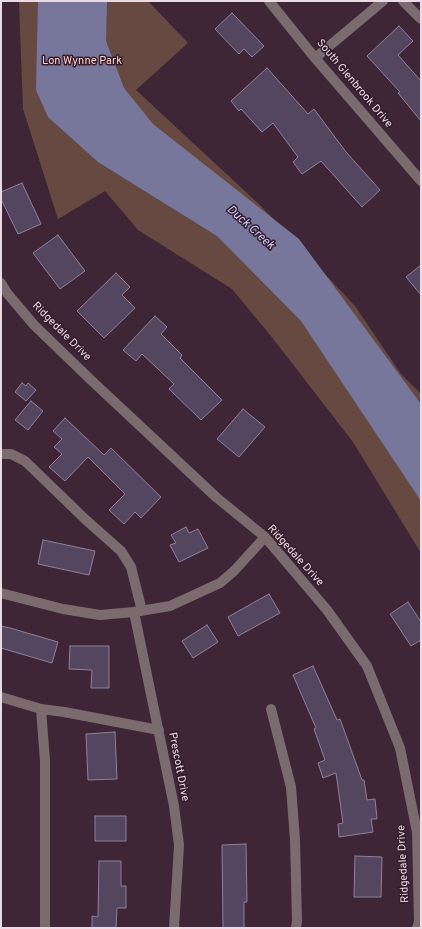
<!DOCTYPE html>
<style>
body{margin:0}
#map{position:relative;width:422px;height:929px;overflow:hidden;background:#3e2637;font-family:Overpass,sans-serif}
canvas{display:block}
.frame{position:absolute;inset:0;border:2px solid #ebdbe5;pointer-events:none}
</style>
<div id="map">
<canvas width="422" height="929"></canvas>
<div class="frame"></div>
</div>
<script>
const g = document.querySelector('canvas').getContext('2d');
g.lineJoin = 'round';
function paint(path, color) {
  g.fillStyle = color;
  g.fill(path, 'evenodd');
}
function toPath(rows) {
  const path = new Path2D();
  for (const r of rows) {
    path.moveTo(r[0], r[1]);
    for (let i = 2; i < r.length; i += 2) path.lineTo(r[i], r[i + 1]);
  }
  return path;
}
function strokePath(path, color, width, dash) {
  g.strokeStyle = color;
  g.lineWidth = width;
  g.lineCap = dash ? 'butt' : 'round';
  g.setLineDash(dash || []);
  g.stroke(path);
}
function label(font, color, halo, rows, align = 'center') {
  g.font = font + ' Overpass,sans-serif';
  g.lineWidth = 3;
  g.setLineDash([]);
  g.textBaseline = 'middle';
  g.strokeStyle = halo;
  g.fillStyle = color;
  for (const [text, x, y, turn = 0] of rows) {
    g.save();
    g.translate(x, y);
    g.rotate((+turn || 0) * Math.PI / 180);
    g.textAlign = isNaN(turn) ? turn : align;
    if (halo) g.strokeText(text, 0, 0);
    g.fillText(text, 0, 0);
    g.restore();
  }
}
const green = toPath([
 [19,1,148,1,188,43,136,90,262,207,355,306,401,374,421,394,421,553,353,442,271,336,232,289,138,230,105,191,58,219,23,109]
]);
const water = toPath([
 [38,1,107,1,106,41,124,88,153,124,299,239,421,404,421,501,301,321,217,236,98,162,48,117,36,90]
]);
const building = toPath([
 [232,13,264,46,252,57,244,49,239,54,215,29,232,13],
 [399,26,413,41,398,55,421,81,421,121,398,93,400,92,367,56,399,26],
 [267,68,308,114,314,109,346,152,380,190,362,207,321,161,302,174,293,162,298,157,273,123,262,132,241,109,239,111,231,101,267,68],
 [22,183,41,224,18,234,1,199,1,192,22,183],
 [58,235,85,271,60,289,33,253,58,235],
 [421,265,421,295,406,277,421,265],
 [116,273,130,287,122,295,135,308,104,338,77,311,116,273],
 [155,316,167,327,161,334,182,355,180,358,222,400,201,420,169,389,174,384,142,354,136,361,123,350,155,316],
 [22,383,26,386,28,383,36,390,26,401,15,392,22,383],
 [31,401,43,411,28,430,15,420,31,401],
 [243,409,265,427,239,457,217,439,243,409],
 [65,418,104,455,111,448,161,497,141,518,135,512,124,524,109,510,125,494,88,457,65,481,49,467,62,454,54,447,62,439,53,431,65,418],
 [186,527,189,533,198,529,208,548,179,562,170,545,176,543,171,535,186,527],
 [43,540,95,551,89,575,38,564,43,540],
 [269,594,280,613,238,636,228,617,269,594],
 [408,602,421,622,421,640,411,646,390,614,408,602],
 [207,625,218,642,193,658,182,641,207,625],
 [1,626,10,628,58,642,52,663,1,648,1,626],
 [70,646,109,646,109,688,91,688,92,670,69,669,70,646],
 [313,666,337,720,340,719,362,780,364,780,367,800,375,799,377,819,371,819,373,832,339,837,338,824,343,823,336,773,323,778,318,763,325,760,314,729,316,728,293,675,313,666],
 [115,732,117,779,88,780,86,734,115,732],
 [95,816,126,816,126,841,95,841,95,816],
 [246,844,247,902,244,902,244,928,223,928,222,845,246,844],
 [355,856,382,857,381,897,354,897,355,856],
 [99,861,121,861,121,886,126,886,126,908,117,908,116,928,92,928,92,916,98,917,99,861]
]);
const minor = toPath([
 [269,1,315,58,421,181],
 [403,1,421,19],
 [315,58,383,1],
 [1,283,7,293,34,325,92,381,216,497,265,537,327,610,367,666,400,748,417,832,419,922,417,928],
 [1,454,11,454,25,461,86,520,121,551,131,567,142,611],
 [1,593,63,609,100,615,134,612,170,606,220,583,234,571,265,537],
 [134,612,174,806,179,845,174,928],
 [1,697,41,709,45,761,45,928],
 [41,709,64,712,159,730],
 [271,709,291,787,295,840,297,921,296,928]
]);
const parkNames = [
 ["Lon Wynne Park",82,62]
];
const streetNames = [
 ["South Glenbrook Drive",354,84,50],
 ["Ridgedale Drive",61,332,45],
 ["Ridgedale Drive",295,556,48],
 ["Prescott Drive",178,767,79],
 ["Ridgedale Drive",404,864,-93]
];
const waterNames = [
 ["Duck Creek",250,228,42]
];
paint(green, '#664a42');
paint(water, '#76779a');
paint(building, '#55465f');
strokePath(building, '#90809c', 1);
strokePath(minor, '#7b6b6e', 10);
label('11px', '#ffd5ca', '#341c2c', parkNames);
label('11px', '#ebdbe5', '#341c2c', streetNames);
label('italic 12px', '#cccfff', '#341c2c', waterNames);
</script>
